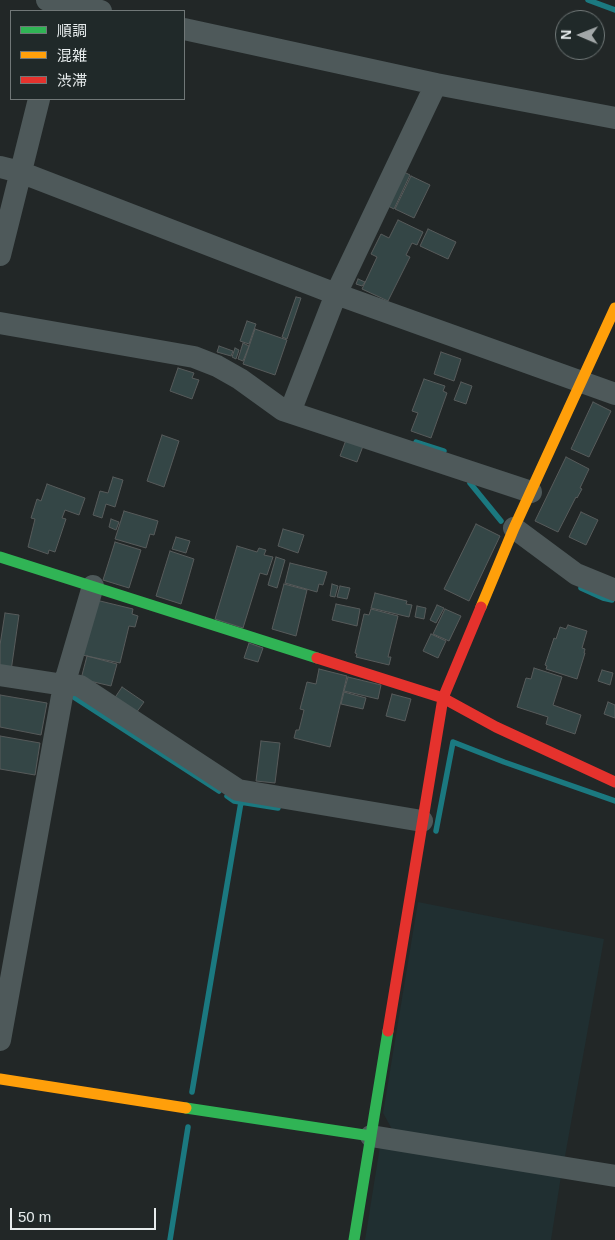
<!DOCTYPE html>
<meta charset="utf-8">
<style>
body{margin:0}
#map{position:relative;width:615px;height:1240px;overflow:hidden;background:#222727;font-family:Arial,"Noto Sans JP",sans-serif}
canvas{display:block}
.legend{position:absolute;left:10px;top:10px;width:175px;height:90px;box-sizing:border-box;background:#202929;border:1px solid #707777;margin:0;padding:6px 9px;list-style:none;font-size:15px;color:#e7eced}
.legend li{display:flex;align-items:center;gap:10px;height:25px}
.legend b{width:25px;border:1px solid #707777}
.north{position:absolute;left:555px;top:10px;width:50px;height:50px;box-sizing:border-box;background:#202929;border:1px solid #707777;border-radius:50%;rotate:271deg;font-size:14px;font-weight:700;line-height:20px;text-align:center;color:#e7eced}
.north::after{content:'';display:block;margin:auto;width:18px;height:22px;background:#a2a7a8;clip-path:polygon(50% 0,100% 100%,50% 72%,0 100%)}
.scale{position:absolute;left:10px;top:1208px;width:146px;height:22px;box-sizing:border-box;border:2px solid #e7eced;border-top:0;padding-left:6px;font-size:15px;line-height:18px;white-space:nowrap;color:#e7eced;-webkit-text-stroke:4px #202929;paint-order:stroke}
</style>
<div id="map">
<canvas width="615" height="1240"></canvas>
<ul class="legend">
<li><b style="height:6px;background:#30b455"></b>順調</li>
<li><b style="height:6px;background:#ff9f0a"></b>混雑</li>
<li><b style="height:6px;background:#e5322d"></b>渋滞</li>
</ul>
<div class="north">N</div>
<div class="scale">50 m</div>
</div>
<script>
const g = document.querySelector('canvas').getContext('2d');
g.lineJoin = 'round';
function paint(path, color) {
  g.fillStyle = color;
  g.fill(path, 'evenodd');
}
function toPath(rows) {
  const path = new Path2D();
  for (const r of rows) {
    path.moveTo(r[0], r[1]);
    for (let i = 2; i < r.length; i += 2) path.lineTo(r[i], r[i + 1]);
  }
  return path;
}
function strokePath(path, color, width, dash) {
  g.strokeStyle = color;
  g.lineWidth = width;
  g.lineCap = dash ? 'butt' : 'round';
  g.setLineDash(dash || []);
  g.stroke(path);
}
const built = toPath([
 [418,902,604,939,564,1162,393,1131,383,1113],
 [380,1146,561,1176,551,1240,365,1240]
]);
const stream = toPath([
 [588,0,615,10],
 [416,442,444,451],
 [470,483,501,521],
 [581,588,603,598,612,600],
 [69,694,219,791],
 [227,796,234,801,278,808],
 [436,831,453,742,504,762,615,801],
 [192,1092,241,802],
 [170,1240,188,1127]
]);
const building = toPath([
 [404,172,410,175,394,209,388,206,404,172],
 [411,176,430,185,414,218,395,209,411,176],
 [398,220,423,232,417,245,412,243,406,255,410,257,388,301,362,289,377,257,371,254,381,234,389,238,398,220],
 [428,229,456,242,448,259,420,246,428,229],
 [358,279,365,282,362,286,356,284,358,279],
 [296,297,301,298,287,339,282,337,296,297],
 [247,321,256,324,249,344,240,341,247,321],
 [255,329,287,340,275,375,243,364,255,329],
 [243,343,249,346,243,361,238,359,243,343],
 [219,346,233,351,231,356,217,352,219,346],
 [235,348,239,350,236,359,232,357,235,348],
 [441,352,461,359,454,381,434,374,441,352],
 [178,368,194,373,192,378,199,380,192,399,170,391,178,368],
 [424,379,445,386,443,391,447,393,431,438,411,431,418,413,412,411,424,379],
 [461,382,472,386,466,404,454,400,461,382],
 [593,402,611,411,589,457,571,449,593,402],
 [162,435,179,441,164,487,147,481,162,435],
 [346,440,363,446,357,462,340,456,346,440],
 [566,457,589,469,580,488,582,489,577,498,576,497,558,532,535,521,566,457],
 [113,477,123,480,115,507,106,504,102,518,93,515,100,491,108,493,113,477],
 [47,484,85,498,79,515,65,510,62,518,66,519,55,552,49,550,48,554,28,547,35,519,31,518,37,499,41,501,47,484],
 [124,511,158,521,154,535,150,534,146,548,115,539,124,511],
 [581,512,598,520,586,545,569,537,581,512],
 [111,519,119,522,116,530,109,527,111,519],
 [476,524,500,536,469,601,444,589,476,524],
 [283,529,304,535,298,553,278,546,283,529],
 [176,537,190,541,186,553,172,549,176,537],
 [115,542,141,550,129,588,103,580,115,542],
 [237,546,257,552,259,548,266,550,264,555,273,557,267,575,260,573,243,628,215,619,237,546],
 [170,551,194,559,181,604,156,596,170,551],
 [276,557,285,560,277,588,268,585,276,557],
 [290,563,327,572,323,585,319,584,317,592,285,583,290,563],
 [284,584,307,590,296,636,272,629,284,584],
 [332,584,338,586,335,597,330,596,332,584],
 [340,586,350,588,347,599,337,597,340,586],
 [375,593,407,601,406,604,412,605,409,617,371,608,375,593],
 [96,600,133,609,132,614,138,616,135,627,129,626,120,663,82,655,96,600],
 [336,604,360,609,357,626,332,620,336,604],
 [437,605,444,608,436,623,430,620,437,605],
 [417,606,426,608,424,619,415,617,417,606],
 [371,609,398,616,388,657,391,657,389,665,356,657,357,654,355,653,364,614,369,615,371,609],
 [445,609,461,616,449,641,433,634,445,609],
 [5,613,19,615,11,671,0,669,0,645,5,613],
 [568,625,587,631,582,648,585,649,584,653,585,653,577,679,546,669,547,666,545,665,554,638,556,639,560,627,566,629,568,625],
 [431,634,446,641,438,658,423,651,431,634],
 [249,643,263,648,258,662,244,658,249,643],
 [87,656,117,664,111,686,81,679,87,656],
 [534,668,562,677,553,705,581,715,575,734,546,724,548,717,517,707,526,678,531,679,534,668],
 [319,669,347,676,330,747,294,738,296,730,299,730,304,710,300,709,307,682,316,684,319,669],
 [602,670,613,673,610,685,598,681,602,670],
 [348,677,381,685,378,699,344,691,348,677],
 [122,687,144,702,136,713,114,699,122,687],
 [344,692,366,698,363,709,341,704,344,692],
 [392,694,411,699,405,721,386,716,392,694],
 [0,695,47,703,41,735,0,727,0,695],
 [608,702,615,705,615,718,604,714,608,702],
 [0,736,40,743,35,775,0,769,0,736],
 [261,741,280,743,275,783,256,781,261,741]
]);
const street = toPath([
 [47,0,101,11],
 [184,29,436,84,615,118],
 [0,167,20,172,336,294,615,394],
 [0,255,39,99],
 [0,323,194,357,217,366,240,379,283,410,531,492],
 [290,412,336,294,436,84],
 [514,528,576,574,615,590],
 [0,675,64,685],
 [65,683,80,686,238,790,422,821],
 [0,1040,64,685,93,586],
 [371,1136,615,1176]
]);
const fast = toPath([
 [0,557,317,658],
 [186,1108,371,1136],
 [354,1240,388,1031]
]);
const slow = toPath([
 [481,607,514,528,615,308],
 [0,1079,186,1108]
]);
const jam = toPath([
 [317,658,443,698,496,727,615,782],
 [388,1031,443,698,481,607]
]);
paint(built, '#202f31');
strokePath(stream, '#1b7980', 5.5);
paint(building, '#344646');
strokePath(building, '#575b5b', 1);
strokePath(street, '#4e595a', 22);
strokePath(fast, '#30b455', 11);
strokePath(slow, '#ff9f0a', 11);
strokePath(jam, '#e5322d', 11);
</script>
